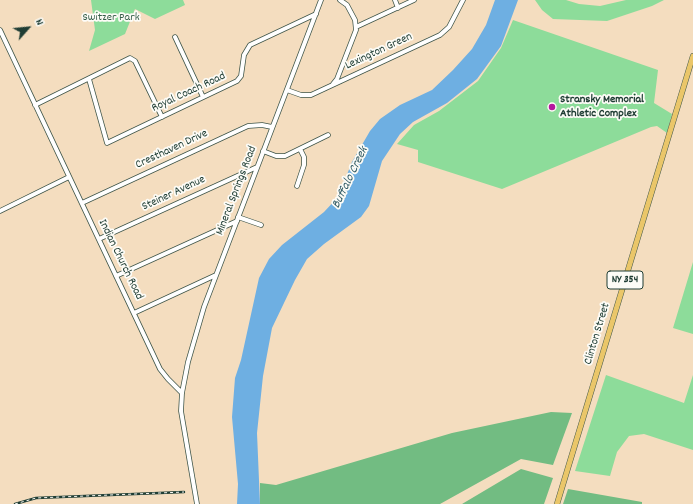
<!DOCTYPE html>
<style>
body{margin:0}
#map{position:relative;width:693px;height:504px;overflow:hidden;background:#f4ddbf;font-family:Dekko,sans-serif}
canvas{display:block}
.north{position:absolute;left:8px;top:8px;width:40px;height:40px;-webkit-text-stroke:3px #fdfcf7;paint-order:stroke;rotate:63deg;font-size:11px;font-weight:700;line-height:16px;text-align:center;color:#1f3d34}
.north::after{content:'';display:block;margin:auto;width:14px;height:18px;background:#1f3d34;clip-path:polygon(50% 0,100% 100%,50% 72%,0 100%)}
</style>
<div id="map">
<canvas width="693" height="504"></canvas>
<div class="north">N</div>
</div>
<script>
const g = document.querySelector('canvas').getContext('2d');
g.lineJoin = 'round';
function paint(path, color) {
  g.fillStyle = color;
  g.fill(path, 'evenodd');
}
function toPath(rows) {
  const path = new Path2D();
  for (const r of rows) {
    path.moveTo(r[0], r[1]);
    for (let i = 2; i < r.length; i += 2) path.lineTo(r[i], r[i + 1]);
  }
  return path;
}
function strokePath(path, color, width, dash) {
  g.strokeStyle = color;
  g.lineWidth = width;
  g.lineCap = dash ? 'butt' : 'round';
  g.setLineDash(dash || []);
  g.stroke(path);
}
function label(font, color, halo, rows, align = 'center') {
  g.font = font + ' Dekko,sans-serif';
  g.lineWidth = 3.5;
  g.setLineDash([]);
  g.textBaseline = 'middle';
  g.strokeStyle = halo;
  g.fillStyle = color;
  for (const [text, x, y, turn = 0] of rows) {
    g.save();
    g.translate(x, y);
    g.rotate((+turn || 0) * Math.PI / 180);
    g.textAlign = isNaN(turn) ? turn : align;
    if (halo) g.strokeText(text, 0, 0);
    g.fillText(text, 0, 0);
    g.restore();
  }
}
const green = toPath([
 [91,0,183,0,185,5,155,19,135,9,125,34,89,51,95,30],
 [535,0,566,0,579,4,600,6,626,0,664,0,652,6,607,21,553,19,542,10],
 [513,20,658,70,654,103,672,114,667,133,657,126,651,127,502,189,418,162,418,150,397,144,414,125,439,111,478,81,501,48],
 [693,262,693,334,673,328],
 [606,375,684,403,693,375,693,450,644,434,629,436,617,452,610,476,575,471]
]);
const forest = toPath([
 [551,412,572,413,553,465,521,459,440,504,260,504,260,483,276,485,452,433],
 [521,469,553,478,544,504,462,504],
 [568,489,642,502,642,504,563,504]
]);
const water = toPath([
 [495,0,518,0,501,46,477,79,447,103,413,122,400,134,382,161,369,206,361,217,324,244,307,259,295,280,272,328,263,376,257,433,260,504,237,504,238,484,232,417,235,378,241,360,259,278,269,259,282,245,324,212,338,197,352,162,370,131,380,119,400,105,432,90,453,70,472,49,486,25]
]);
const minor = toPath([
 [395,0,398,8],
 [356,27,414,0],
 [0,30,160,369,168,379,182,393],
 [175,37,203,97],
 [89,79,107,143,237,81,241,76,244,55,250,45,316,14],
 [333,84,337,79,356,30,355,20,347,5,340,0],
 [287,90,301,95,311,95,440,35,449,27,463,0],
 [35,105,130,58,135,61,162,117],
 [263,151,276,156,285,156,328,135],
 [297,186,304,165,304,157,300,149],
 [82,203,248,126,262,125,272,127],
 [0,211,69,177],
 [238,217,261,225],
 [99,239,257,167],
 [116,276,237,221],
 [134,313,216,275],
 [197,504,181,411,182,393,188,362,204,307,321,0]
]);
const major = toPath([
 [557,504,693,56]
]);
const rail = toPath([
 [15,504,36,498,184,492]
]);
const markers = [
 [552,107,4,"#b5179e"]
];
const shields = [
 [625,280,36]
];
const shieldNames = [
 ["NY 354",625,280]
];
const parkNames = [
 ["Switzer Park",111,18]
];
const streetNames = [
 ["Lexington Green",379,52,-25],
 ["Royal Coach Road",189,93,-25],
 ["Cresthaven Drive",172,150,-25],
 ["Mineral Springs Road",237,191,-69],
 ["Steiner Avenue",174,194,-25],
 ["Indian Church Road",120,260,64],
 ["Clinton Street",598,334,-73]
];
const poiNames = [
 ["Stransky Memorial",560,100],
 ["Athletic Complex",560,114]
];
const waterNames = [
 ["Buffalo Creek",351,178,-64]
];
paint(green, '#8ddc9a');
paint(forest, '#72bc82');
paint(water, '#6eafe2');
strokePath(minor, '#3f5549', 5.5);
strokePath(major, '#3f5549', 6);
strokePath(minor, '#fff', 4);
strokePath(major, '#eac669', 5);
strokePath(rail, '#1f3d34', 2.5);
strokePath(rail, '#fdfcf7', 1, [3]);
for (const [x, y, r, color] of markers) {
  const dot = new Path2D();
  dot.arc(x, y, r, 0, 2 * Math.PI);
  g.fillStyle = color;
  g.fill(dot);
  strokePath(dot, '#fdfcf7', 1.5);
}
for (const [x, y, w] of shields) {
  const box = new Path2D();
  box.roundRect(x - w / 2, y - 9, w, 18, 3);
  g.fillStyle = '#fdfcf7';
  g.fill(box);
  strokePath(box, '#1f3d34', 1);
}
label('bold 11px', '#1f3d34', null, shieldNames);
label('12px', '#355d48', '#fdfcf7', parkNames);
label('12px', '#1f3d34', '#fdfcf7', streetNames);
label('bold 12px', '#1f3d34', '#fdfcf7', poiNames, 'left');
label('italic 13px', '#375f68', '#fdfcf7', waterNames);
</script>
